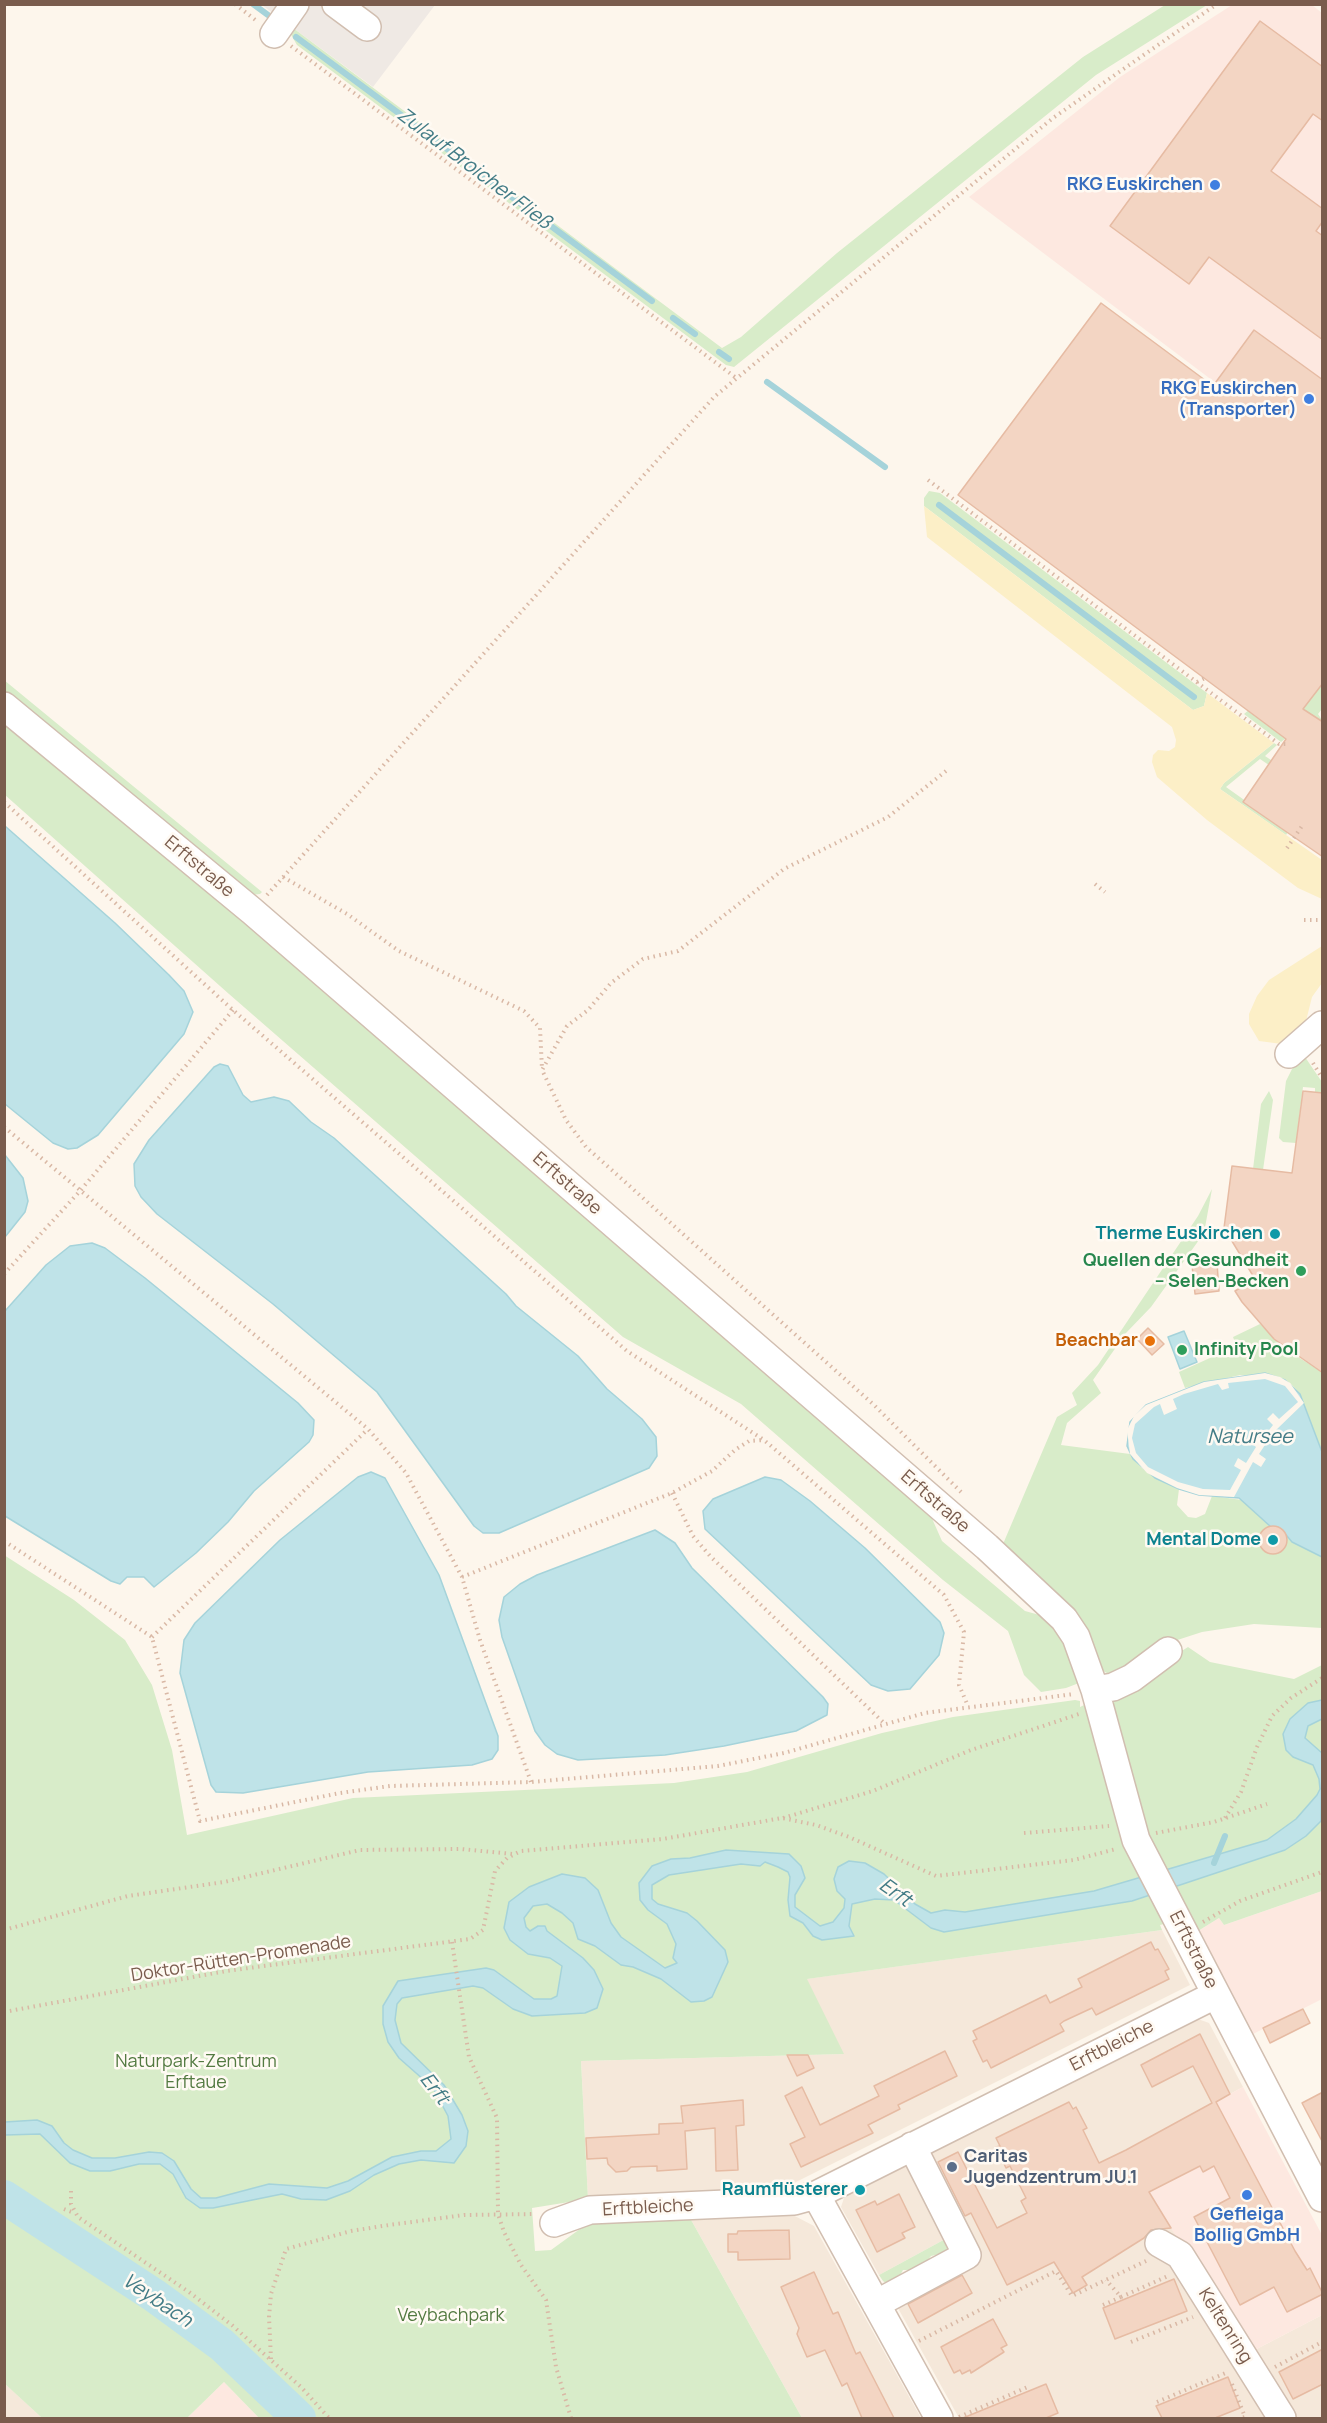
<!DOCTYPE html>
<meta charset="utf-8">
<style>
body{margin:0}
#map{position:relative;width:1327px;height:2423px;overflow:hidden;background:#fdf6ec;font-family:Manrope,sans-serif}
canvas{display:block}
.frame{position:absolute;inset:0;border:6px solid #7a5c4d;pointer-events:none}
</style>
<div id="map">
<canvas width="1327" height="2423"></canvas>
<div class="frame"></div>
</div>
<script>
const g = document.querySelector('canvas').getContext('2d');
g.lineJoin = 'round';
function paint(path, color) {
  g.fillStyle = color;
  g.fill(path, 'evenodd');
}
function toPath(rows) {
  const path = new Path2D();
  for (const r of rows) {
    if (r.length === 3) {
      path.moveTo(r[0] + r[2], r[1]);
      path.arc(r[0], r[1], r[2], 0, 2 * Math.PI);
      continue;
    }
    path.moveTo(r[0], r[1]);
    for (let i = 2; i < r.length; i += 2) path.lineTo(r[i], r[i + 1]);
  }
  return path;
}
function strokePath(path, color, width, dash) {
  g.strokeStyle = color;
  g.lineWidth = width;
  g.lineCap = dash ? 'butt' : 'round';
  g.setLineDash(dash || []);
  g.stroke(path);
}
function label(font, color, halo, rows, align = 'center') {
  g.font = font + ' Manrope,sans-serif';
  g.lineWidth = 5;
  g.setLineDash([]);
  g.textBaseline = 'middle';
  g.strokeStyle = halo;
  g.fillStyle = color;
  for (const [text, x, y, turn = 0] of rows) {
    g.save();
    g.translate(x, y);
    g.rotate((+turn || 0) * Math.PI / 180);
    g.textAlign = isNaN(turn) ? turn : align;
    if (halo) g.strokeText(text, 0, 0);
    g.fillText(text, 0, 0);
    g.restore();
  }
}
const residential = toPath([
 [1162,1930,1190,1985,780,2190,588,2199,581,2061,843,2054,806,1979],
 [1198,2019,1209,2023,1243,2087,1163,2130,1249,2353,1322,2315,1322,2417,959,2418,894,2301,979,2257,929,2159,932,2152,975,2125,1085,2076],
 [912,2162,949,2237,879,2275,841,2207,845,2195],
 [789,2213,814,2226,921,2418,802,2418,690,2218],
 [4,2383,13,2391,42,2418,5,2418]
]);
const commercial = toPath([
 [1232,5,1312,5,1322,13,1322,463,969,197,1120,77],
 [1322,1891,1322,1999,1253,2034,1198,1931,1219,1918,1224,1925],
 [1243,2087,1322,2235,1322,2315,1249,2353,1137,2174,1126,2150],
 [224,2382,259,2418,187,2418]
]);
const industrial = toPath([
 [262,5,435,5,373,87]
]);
const green = toPath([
 [1165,5,1207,5,1096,75,734,367,726,365,297,45,290,33,289,25,722,348,741,337,837,253,1083,57],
 [929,491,940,493,1207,693,1204,706,1193,710,924,506,924,498],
 [1322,679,1322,709,1318,714,1322,720,1322,727,1300,727,1281,742,1244,714,1262,699],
 [4,680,262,892,260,894,251,895,5,696],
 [5,717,926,1505,942,1541,1025,1611,1054,1619,1059,1624,1079,1683,1066,1688,1041,1692,1024,1675,1008,1631,943,1580,741,1404,623,1337,229,994,5,795],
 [1274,743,1277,745,1265,756,1313,788,1310,793,1260,759,1226,787,1285,829,1293,825,1286,835,1220,789,1224,783],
 [1305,1057,1322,1082,1322,1093,1315,1092,1315,1088,1303,1087,1296,1143,1283,1142,1279,1138,1286,1081,1292,1069],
 [1269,1091,1273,1100,1263,1170,1253,1169,1261,1104],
 [1212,1189,1204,1233,1151,1307,1126,1333,1093,1380,1101,1393,1067,1423,1061,1445,1130,1454,1142,1468,1179,1489,1177,1505,1188,1517,1196,1518,1205,1514,1212,1496,1242,1500,1270,1526,1282,1530,1292,1542,1322,1557,1322,1628,1254,1624,1202,1632,1162,1645,1111,1675,1099,1669,1003,1544,1057,1417,1077,1405,1072,1393,1098,1365,1198,1216],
 [1260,1324,1290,1352,1322,1372,1322,1452,1300,1394,1290,1383,1280,1377,1240,1375,1185,1388,1179,1372,1232,1348,1236,1345,1233,1337],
 [4,1555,74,1600,125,1640,152,1685,172,1750,187,1835,353,1798,674,1783,747,1772,882,1733,953,1717,1075,1700,1080,1701,1080,1707,1133,1682,1188,1647,1210,1662,1294,1679,1322,1665,1322,1891,1224,1925,1219,1918,1198,1931,1168,1923,1160,1925,1162,1930,807,1979,844,2054,581,2061,588,2199,532,2208,535,2251,551,2250,591,2221,690,2218,802,2418,259,2418,224,2382,187,2418,42,2418,4,2383],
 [949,2237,952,2243,948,2252,931,2256,925,2264,913,2270,903,2270,898,2279,887,2284,883,2281,879,2275]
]);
const sand = toPath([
 [924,506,1193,710,1204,706,1207,693,1274,743,1224,783,1220,789,1322,860,1322,899,1298,888,1207,820,1157,777,1152,762,1153,755,1158,750,1169,751,1175,747,1176,740,1172,727,927,537],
 [1322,946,1322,983,1312,997,1306,1021,1282,1044,1259,1041,1249,1024,1249,1014,1257,996,1269,980]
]);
const water = toPath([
 [5,826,115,923,169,975,184,991,193,1012,184,1034,98,1135,77,1148,68,1149,53,1143,5,1104,5,826],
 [220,1064,228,1066,243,1095,251,1102,274,1097,289,1101,311,1122,334,1138,506,1294,516,1306,578,1356,607,1389,642,1419,656,1437,657,1456,649,1468,499,1533,483,1533,474,1526,377,1392,273,1304,157,1214,141,1197,135,1186,134,1164,149,1140,214,1067,220,1064],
 [5,1155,23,1178,28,1201,25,1212,5,1237,5,1155],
 [92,1243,105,1248,145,1278,298,1403,314,1420,313,1435,309,1442,254,1491,228,1522,196,1553,154,1587,144,1577,127,1577,120,1584,111,1581,5,1516,5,1311,46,1265,70,1246,92,1243],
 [1184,1331,1197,1362,1180,1369,1168,1337,1184,1331],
 [1265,1373,1285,1380,1300,1394,1322,1452,1322,1557,1292,1542,1282,1530,1271,1527,1239,1498,1199,1495,1179,1489,1155,1478,1133,1459,1127,1446,1130,1422,1146,1405,1204,1382,1265,1373],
 [371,1472,385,1478,439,1575,498,1736,498,1750,492,1759,472,1765,368,1772,243,1793,216,1792,211,1785,180,1673,184,1640,195,1623,280,1540,358,1477,371,1472],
 [765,1477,781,1480,810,1501,865,1548,940,1622,944,1633,939,1655,910,1689,888,1691,871,1685,705,1529,703,1511,713,1499,765,1477],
 [655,1530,675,1543,692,1568,823,1697,828,1704,827,1715,796,1731,724,1746,665,1755,578,1760,557,1754,545,1745,535,1731,502,1637,499,1620,504,1597,520,1584,537,1575,655,1530],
 [1322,1700,1322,1719,1308,1726,1305,1738,1322,1753,1321,1821,1306,1836,1285,1850,1132,1901,944,1932,931,1928,894,1900,875,1899,852,1904,849,1926,854,1936,822,1940,813,1936,803,1923,790,1916,788,1900,790,1877,788,1872,778,1867,765,1862,760,1866,741,1864,669,1875,652,1885,652,1899,658,1904,687,1913,697,1921,725,1950,728,1962,712,1997,704,2001,691,2002,661,1979,633,1967,621,1965,595,1946,578,1939,573,1923,562,1913,547,1904,533,1906,524,1918,526,1927,530,1931,538,1926,545,1926,547,1931,583,1958,594,1970,603,1989,597,2008,585,2013,532,2016,513,2009,483,1988,473,1986,402,1998,397,2004,395,2020,401,2043,444,2085,462,2115,468,2131,466,2146,454,2163,421,2160,399,2164,374,2175,350,2191,326,2200,301,2199,282,2194,213,2208,200,2208,186,2198,173,2174,160,2164,139,2164,110,2171,90,2171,70,2163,40,2134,5,2135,5,2122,37,2120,52,2126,64,2143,73,2150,92,2158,115,2158,149,2152,162,2153,174,2161,191,2189,201,2198,216,2198,269,2184,327,2188,348,2181,392,2157,421,2151,436,2151,451,2139,448,2116,433,2088,399,2058,388,2042,383,2024,383,2006,398,1981,486,1968,494,1970,534,1999,551,1999,557,1996,562,1966,550,1958,528,1954,510,1940,504,1928,509,1902,529,1887,562,1874,585,1878,598,1890,611,1923,621,1937,665,1968,677,1963,673,1958,676,1944,667,1924,648,1910,640,1900,639,1883,652,1866,671,1859,690,1858,726,1850,789,1854,801,1866,805,1878,795,1895,795,1907,820,1926,833,1922,844,1908,845,1899,837,1891,834,1879,838,1867,849,1861,865,1863,884,1874,915,1904,931,1913,945,1910,965,1912,1094,1891,1267,1840,1296,1819,1317,1795,1320,1789,1319,1779,1313,1765,1293,1757,1286,1750,1283,1734,1290,1719,1308,1703,1322,1700]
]);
const pier = toPath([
 [1265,1373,1280,1377,1290,1383,1304,1403,1275,1431,1281,1438,1276,1444,1269,1439,1259,1454,1266,1459,1261,1467,1253,1462,1234,1497,1199,1495,1177,1488,1147,1473,1130,1454,1127,1430,1134,1416,1146,1405,1204,1382],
 [1265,1379,1285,1386,1298,1402,1279,1419,1273,1413,1267,1419,1273,1425,1262,1439,1254,1434,1249,1441,1256,1447,1246,1463,1238,1458,1234,1466,1241,1470,1230,1490,1203,1489,1178,1482,1148,1467,1136,1453,1132,1438,1135,1424,1154,1407,1160,1404,1164,1415,1177,1409,1173,1399,1184,1394,1218,1384,1222,1390,1229,1388,1228,1383]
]);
const stream = toPath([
 [253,4,268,15],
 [296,37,652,301],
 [673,318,695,334],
 [719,352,729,359],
 [767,382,885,467],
 [939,505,1194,697],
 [1214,1863,1225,1836]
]);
const river = toPath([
 [4,2197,155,2296,222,2345,299,2418]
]);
const building = toPath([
 [1260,21,1323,67,1323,121,1313,114,1271,171,1323,209,1323,221,1316,231,1323,236,1323,340,1209,257,1189,284,1110,226,1260,21],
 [1101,303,1213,386,1254,330,1323,380,1323,683,1303,709,1323,722,1323,857,1243,802,1286,739,958,495,1101,303],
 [1303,1091,1323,1093,1323,1373,1274,1339,1242,1302,1235,1291,1255,1279,1224,1228,1232,1166,1292,1173,1303,1091],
 [1217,1263,1219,1291,1195,1294,1192,1265,1217,1263],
 [1148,1328,1164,1344,1152,1355,1137,1339,1148,1328],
 [1273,1540,14],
 [1151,1942,1155,1950,1158,1949,1169,1969,1165,1971,1169,1979,1096,2015,1092,2008,1064,2021,1060,2024,1064,2031,991,2068,987,2060,983,2062,973,2041,977,2039,973,2031,1046,1995,1050,2003,1082,1987,1078,1979,1151,1942],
 [1303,2009,1310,2023,1270,2043,1263,2028,1303,2009],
 [1200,2034,1230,2094,1216,2102,1295,2251,1307,2270,1310,2268,1323,2294,1287,2312,1274,2287,1240,2305,1194,2217,1230,2198,1214,2166,1203,2172,1200,2166,1149,2192,1171,2228,1151,2230,1144,2238,1082,2277,1087,2285,1073,2293,1054,2262,1007,2285,971,2213,965,2216,938,2162,958,2152,997,2228,1027,2213,1021,2201,1026,2198,1010,2166,1006,2168,996,2147,1000,2146,996,2138,1069,2102,1073,2109,1076,2107,1087,2128,1083,2130,1099,2163,1126,2150,1212,2103,1193,2066,1152,2087,1141,2065,1200,2034],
 [945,2051,957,2076,898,2105,900,2109,868,2125,873,2133,801,2167,790,2144,805,2137,785,2096,802,2087,820,2125,879,2096,874,2086,945,2051],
 [787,2055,808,2055,814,2068,797,2076,787,2055],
 [1323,2092,1323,2143,1302,2103,1323,2092],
 [743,2100,744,2125,736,2126,738,2170,716,2171,715,2128,685,2131,687,2169,657,2171,657,2166,631,2167,627,2171,616,2172,608,2164,607,2158,587,2159,586,2138,659,2134,659,2124,683,2123,681,2106,743,2100],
 [899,2194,915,2227,902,2233,905,2238,877,2252,856,2210,875,2201,877,2205,899,2194],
 [789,2230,790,2259,738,2260,738,2252,728,2252,728,2234,737,2234,738,2231,789,2230],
 [814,2272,833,2314,838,2312,856,2354,860,2352,894,2418,862,2418,847,2383,842,2386,825,2350,807,2357,797,2334,799,2328,781,2287,814,2272],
 [962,2275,972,2293,918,2323,908,2304,962,2275],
 [1174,2279,1187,2311,1115,2339,1103,2308,1174,2279],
 [993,2319,1007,2345,1001,2348,1004,2352,971,2373,970,2370,962,2374,960,2370,954,2373,941,2347,993,2319],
 [1323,2349,1323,2384,1293,2399,1279,2372,1323,2349],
 [1228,2377,1240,2408,1215,2418,1162,2418,1156,2406,1228,2377],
 [1046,2384,1058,2413,1046,2418,963,2418,1046,2384]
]);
const path = toPath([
 [235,4,258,22],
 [1322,4,1322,5],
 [291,46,735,377],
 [928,480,1279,744,1286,744],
 [1197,682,1205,678],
 [946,771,888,817,784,869,678,951,643,959,611,983,588,1010,567,1026,542,1070,566,1120,586,1147,874,1405,961,1492],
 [4,802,233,1010,627,1351,764,1440,944,1595,964,1632,959,1685,968,1706],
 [1287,848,1302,826],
 [283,877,347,914,399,951,524,1011,540,1028,542,1069],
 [1095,884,1105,892],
 [267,895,714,397,1053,118,1217,4],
 [1304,920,1322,920],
 [1313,1063,1322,1078],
 [4,1127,368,1429,406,1473,462,1577,480,1640,531,1782],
 [4,1274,80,1191,233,1010],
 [672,1493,693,1536,710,1556,885,1724],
 [4,1541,152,1637,200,1821,340,1793,390,1786,531,1782,718,1766,784,1753,925,1713,1074,1694],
 [462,1577,672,1493,712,1471,735,1450,749,1441,763,1440],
 [152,1637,368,1429],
 [783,1818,873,1791,971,1750,1079,1714],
 [1225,1818,1241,1792,1257,1747,1272,1716,1291,1698,1322,1678],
 [1024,1833,1109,1826],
 [1156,1833,1214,1822,1267,1804],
 [1203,1922,1240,1901,1322,1872],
 [4,1930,128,1896,224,1882,360,1850,461,1849,513,1854],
 [452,1942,469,2057,497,2118,498,2214,504,2232,521,2265,546,2300,556,2367,571,2418],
 [4,2012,226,1971,470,1939,483,1930,495,1871,507,1858,521,1851,663,1839,782,1818,816,1825,849,1837,936,1876,1074,1860,1116,1849],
 [71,2191,71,2204,78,2217,189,2292,233,2326,301,2387,329,2418],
 [64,2209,74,2213],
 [1121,2297,1168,2276],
 [1103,2305,1121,2297,1106,2280],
 [919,2341,1056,2271,1072,2296,1146,2261],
 [1131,2342,1193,2317],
 [271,2359,269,2317,271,2294,286,2249,351,2231,389,2225,464,2215,535,2214],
 [1275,2367,1322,2342],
 [1232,2384,1245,2417,1241,2418],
 [1157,2402,1228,2372],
 [959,2417,1030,2386]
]);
const minor = toPath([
 [336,4,367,27],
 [274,34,295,4],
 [4,706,252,911,987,1547,1064,1619,1076,1637,1095,1690,1136,1840,1322,2198],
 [1289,1054,1322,1025],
 [1095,1690,1113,1687,1132,1678,1168,1651],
 [816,2195,939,2418],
 [554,2223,590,2210,794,2201,816,2195,1215,1995],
 [1159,2243,1180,2255,1282,2418],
 [876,2304,967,2255,912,2146]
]);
const markers = [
 [1215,185,6,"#3f7fe0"],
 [1309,399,6,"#3f7fe0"],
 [1275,1234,6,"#0f9aa8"],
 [1301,1271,6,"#2e9e5b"],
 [1150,1341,6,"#e8710a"],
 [1182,1350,6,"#2e9e5b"],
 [1273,1540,6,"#0f9aa8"],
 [952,2167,6,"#5c6f8a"],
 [860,2190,6,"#0f9aa8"],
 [1247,2195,6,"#3f7fe0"]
];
const shopNames = [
 ["RKG Euskirchen",1203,185],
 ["RKG Euskirchen",1297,389],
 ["(Transporter)",1297,410],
 ["Gefleiga",1247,2215,"center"],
 ["Bollig GmbH",1247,2236,"center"]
];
const streetNames = [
 ["Erftstraße",199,867,40],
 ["Erftstraße",567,1184,41],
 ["Erftstraße",935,1502,41],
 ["Erftstraße",1193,1950,63],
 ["Doktor-Rütten-Promenade",241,1959,-9],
 ["Erftbleiche",1112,2046,-27],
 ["Erftbleiche",648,2208,-3],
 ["Keltenring",1225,2326,58]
];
const cultureNames = [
 ["Therme Euskirchen",1263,1234],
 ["Mental Dome",1261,1540],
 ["Raumflüsterer",848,2190]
];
const leisureNames = [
 ["Quellen der Gesundheit",1289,1261],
 ["– Selen-Becken",1289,1282],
 ["Infinity Pool",1194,1350,"left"]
];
const foodNames = [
 ["Beachbar",1138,1341]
];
const parkNames = [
 ["Naturpark-Zentrum",196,2062],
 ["Erftaue",196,2083],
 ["Veybachpark",451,2316]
];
const serviceNames = [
 ["Caritas",964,2157],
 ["Jugendzentrum JU.1",964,2178]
];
const waterNames = [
 ["Zulauf Broicher Fließ",474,169,37],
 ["Natursee",1250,1437],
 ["Erft",895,1893,35],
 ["Erft",434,2089,52],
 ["Veybach",157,2301,34]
];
paint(residential, '#f5e8da');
paint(commercial, '#fde8e0');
paint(industrial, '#efe9e4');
paint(green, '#d8ecc9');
paint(sand, '#fcefc7');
paint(water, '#bfe3e8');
strokePath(water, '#a5d3da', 1.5);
paint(pier, '#fdf6ec');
strokePath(stream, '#a5d3da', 6);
strokePath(river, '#bfe3e8', 34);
paint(building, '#f3d5c3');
strokePath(building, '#e6bba3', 1.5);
strokePath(minor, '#d1beb0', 30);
strokePath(path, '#d9b8a5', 4, [1.5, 4.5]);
strokePath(minor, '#fff', 27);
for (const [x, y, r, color] of markers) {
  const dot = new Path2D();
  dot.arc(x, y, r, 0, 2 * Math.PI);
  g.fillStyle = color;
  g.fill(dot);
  strokePath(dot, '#fffaf3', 2);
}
label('bold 18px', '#366cbe', '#fffaf3', shopNames, 'right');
label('18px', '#7a5c4d', '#fffaf3', streetNames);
label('bold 18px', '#0d838f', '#fffaf3', cultureNames, 'right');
label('bold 18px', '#27864d', '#fffaf3', leisureNames, 'right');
label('bold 18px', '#c56008', '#fffaf3', foodNames, 'right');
label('18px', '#537a41', '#fffaf3', parkNames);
label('bold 18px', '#4e5e75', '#fffaf3', serviceNames, 'left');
label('italic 20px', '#437c86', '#fffaf3', waterNames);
</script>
